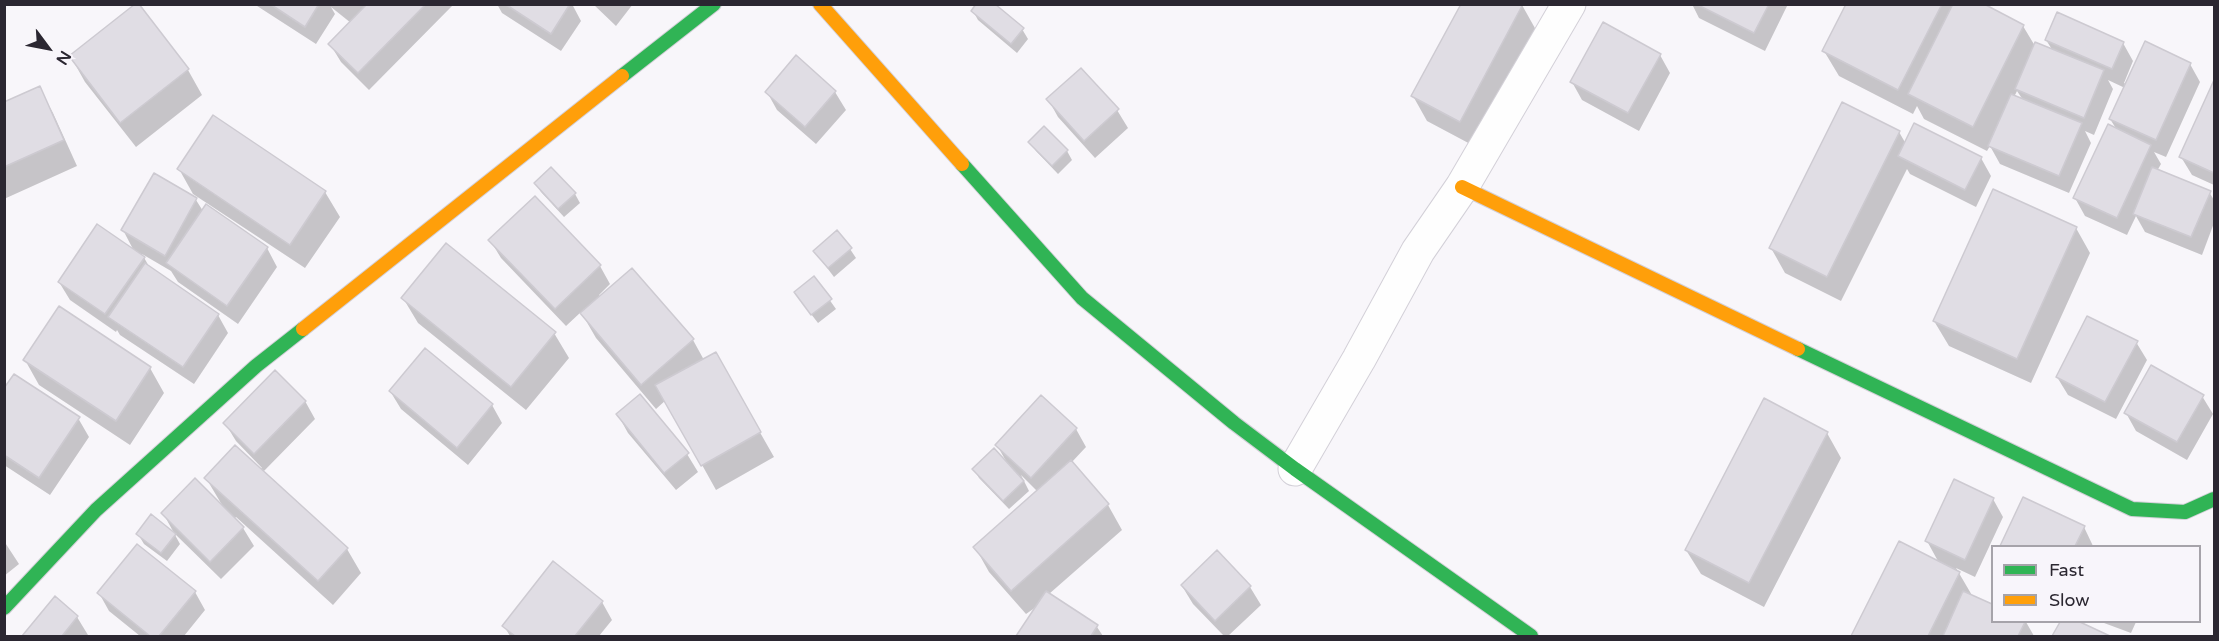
<!DOCTYPE html>
<style>
body{margin:0}
#map{position:relative;width:2219px;height:641px;overflow:hidden;background:#f8f6fa;font-family:"Varela Round",sans-serif}
canvas{display:block}
.frame{position:absolute;inset:0;border:6px solid #2b2731;pointer-events:none}
.legend{position:absolute;left:1991px;top:545px;width:210px;height:78px;box-sizing:border-box;background:#f8f5fb;border:2px solid #a6a3aa;margin:0;padding:8px 10px;list-style:none;font-size:18px;color:#2b2731}
.legend li{display:flex;align-items:center;gap:12px;height:30px}
.legend b{width:30px;border:2px solid #a6a3aa}
.north{position:absolute;left:18px;top:18px;width:60px;height:60px;-webkit-text-stroke:4px #f8f5fb;paint-order:stroke;rotate:122deg;font-size:16px;font-weight:700;line-height:24px;text-align:center;color:#2b2731}
.north::after{content:'';display:block;margin:auto;width:21px;height:27px;background:#2b2731;clip-path:polygon(50% 0,100% 100%,50% 72%,0 100%)}
</style>
<div id="map">
<canvas width="2219" height="641"></canvas>
<div class="frame"></div>
<ul class="legend">
<li><b style="height:8px;background:#30b455"></b>Fast</li>
<li><b style="height:8px;background:#ff9f0a"></b>Slow</li>
</ul>
<div class="north">N</div>
</div>
<script>
const g = document.querySelector('canvas').getContext('2d');
g.lineJoin = 'round';
function paint(path, color) {
  g.fillStyle = color;
  g.fill(path, 'evenodd');
}
function toPath(rows) {
  const path = new Path2D();
  for (const r of rows) {
    path.moveTo(r[0], r[1]);
    for (let i = 2; i < r.length; i += 2) path.lineTo(r[i], r[i + 1]);
  }
  return path;
}
function strokePath(path, color, width, dash) {
  g.strokeStyle = color;
  g.lineWidth = width;
  g.lineCap = dash ? 'butt' : 'round';
  g.setLineDash(dash || []);
  g.stroke(path);
}
const shadow = toPath([
 [254,4,454,4,369,90,341,62,330,44,351,23,331,7,335,14,316,44],
 [497,4,572,4,581,21,561,51,502,13],
 [593,4,633,4,616,26],
 [1692,4,1788,4,1765,51,1699,18],
 [1848,4,1980,4,2023,26,2035,46,2053,51,2046,40,2123,43,2133,61,2124,83,2126,84,2190,64,2200,82,2166,157,2154,152,2161,164,2157,171,2209,192,2214,200,2214,223,2202,255,2145,232,2136,216,2127,235,2085,216,2075,198,2117,130,2110,119,2125,88,2108,80,2113,89,2094,135,2085,131,2091,143,2069,193,2000,164,1990,146,1987,151,1924,119,1917,106,1913,114,1839,76,1824,51],
 [2017,91,2023,100,2014,97],
 [1522,5,1536,30,1474,146,1427,121,1413,96],
 [973,11,1022,29,1028,39,1017,53,978,20],
 [1660,55,1670,73,1639,131,1582,100,1572,82],
 [71,57,188,70,202,95,136,147,85,82],
 [2214,83,2214,185,2192,175,2181,157],
 [39,88,53,113,77,166,4,199,4,104],
 [767,92,835,92,846,110,816,144,777,110],
 [1048,99,1117,110,1128,128,1095,158,1058,117],
 [1044,128,1067,151,1072,160,1058,174,1036,151,1030,142],
 [1899,132,1906,144,1981,158,1991,176,1976,207,1910,174,1907,169,1841,301,1785,273,1771,248],
 [179,169,325,192,340,217,305,268,193,194],
 [154,175,196,200,203,211,267,248,277,267,238,324,178,282,171,271,142,254,151,270,218,315,228,333,194,384,120,335,117,330,116,332,70,300,59,282,134,251,123,230],
 [535,183,575,194,580,203,564,217,541,192],
 [535,198,600,266,610,284,599,295,600,297,693,340,704,360,729,378,774,457,716,490,666,400,656,409,596,338,581,312,566,326,501,258,490,240],
 [2076,228,2090,253,2031,383,1949,346,1934,321],
 [850,249,856,258,834,277,815,252],
 [814,278,836,309,818,323,801,301],
 [403,298,554,333,569,358,526,410,418,323],
 [2136,342,2147,360,2116,419,2068,395,2057,377],
 [25,360,150,368,164,393,130,445,39,385],
 [4,391,78,418,89,437,50,495,4,465],
 [390,391,492,405,502,423,468,465,401,409],
 [2202,396,2213,414,2187,460,2136,431,2126,413],
 [305,401,315,419,263,472,347,549,361,573,333,605,236,517,234,519,243,528,254,546,221,579,174,533,163,513,222,505,206,478,262,468,236,441,225,423],
 [618,415,687,454,698,472,676,490,628,433],
 [1076,429,1086,447,1071,463,1108,505,1122,530,1049,594,1097,627,1103,636,1017,636,1039,605,1026,614,989,572,975,547,1038,492,1021,475,1029,491,1009,509,979,478,974,469,1007,463,997,445],
 [1827,433,1841,458,1764,607,1701,574,1686,550],
 [1993,499,2003,517,1975,577,1956,568,1973,597,1992,606,1992,622,2026,622,2034,636,1853,636,1899,543,1939,563,1927,541],
 [2023,499,2084,527,2093,546,2002,546],
 [138,534,175,535,180,544,167,561,144,544],
 [4,541,19,564,4,576],
 [1217,552,1250,587,1261,605,1228,636,1224,636,1193,604,1182,586],
 [195,592,205,610,184,636,140,636,109,611,99,593],
 [55,598,77,617,88,635,86,636,24,636],
 [602,602,612,620,599,636,510,636,504,626],
 [2062,622,2076,622,2107,636,2054,636],
 [2104,623,2104,622,2136,622,2131,633]
]);
const building = toPath([
 [135,4,139,4,189,69,120,123,69,56,135,4],
 [270,4,319,4,305,27,270,4],
 [367,4,426,4,358,73,328,44,367,4],
 [505,4,570,4,551,34,505,4],
 [976,4,995,4,1024,28,1011,44,971,11,976,4],
 [1461,4,1523,4,1460,122,1411,96,1461,4],
 [1696,4,1769,4,1754,33,1696,4],
 [1846,4,1942,4,1898,90,1822,51,1846,4],
 [1953,4,1984,4,2024,25,1973,127,1908,94,1953,4],
 [2057,12,2124,42,2112,69,2045,40,2057,12],
 [1603,22,1661,54,1628,113,1570,82,1603,22],
 [2145,41,2191,63,2156,140,2109,119,2145,41],
 [2035,42,2104,70,2084,118,2015,89,2035,42],
 [796,55,836,91,805,127,765,92,796,55],
 [1081,68,1119,109,1084,141,1046,99,1081,68],
 [2214,80,2214,173,2179,157,2214,80],
 [40,86,64,140,4,167,4,102,40,86],
 [2011,94,2082,123,2059,176,1988,146,2011,94],
 [1842,102,1900,131,1827,277,1769,248,1842,102],
 [213,115,326,191,290,245,177,169,213,115],
 [1914,123,1982,157,1965,190,1898,156,1914,123],
 [2108,124,2151,145,2117,218,2073,198,2108,124],
 [1044,126,1068,150,1052,166,1028,142,1044,126],
 [551,167,576,193,558,209,534,183,551,167],
 [2152,167,2211,191,2191,237,2133,214,2152,167],
 [154,173,197,198,165,256,121,230,154,173],
 [1993,189,2077,227,2017,359,1933,321,1993,189],
 [535,196,601,265,555,309,488,240,535,196],
 [206,204,268,247,227,306,166,263,206,204],
 [97,224,145,257,105,314,58,282,97,224],
 [837,230,852,248,828,268,813,251,837,230],
 [446,243,556,332,511,387,401,298,446,243],
 [145,263,219,314,183,367,108,317,145,263],
 [632,268,694,339,641,385,580,313,632,268],
 [814,276,832,299,811,315,794,292,814,276],
 [59,306,151,367,116,421,23,360,59,306],
 [2087,316,2138,341,2105,402,2056,377,2087,316],
 [425,348,493,404,457,448,389,391,425,348],
 [716,352,761,432,701,466,655,385,716,352],
 [2151,365,2204,395,2177,442,2124,413,2151,365],
 [275,370,306,401,254,454,223,423,275,370],
 [14,374,80,417,39,478,4,455,4,388,14,374],
 [640,394,689,453,664,473,616,414,640,394],
 [1041,395,1077,428,1031,478,995,445,1041,395],
 [1764,398,1828,432,1749,583,1685,550,1764,398],
 [235,445,348,548,318,581,204,478,235,445],
 [994,448,1024,481,1003,501,972,469,994,448],
 [1071,460,1109,504,1011,591,973,547,1071,460],
 [195,478,244,527,210,562,161,513,195,478],
 [1954,479,1994,498,1965,560,1925,541,1954,479],
 [2023,497,2085,526,2075,546,2000,546,2023,497],
 [151,514,176,534,161,553,136,534,151,514],
 [1899,541,1960,572,1928,636,1851,636,1899,541],
 [137,544,196,591,159,636,150,636,97,593,137,544],
 [1217,550,1251,586,1215,621,1181,585,1217,550],
 [553,561,603,601,575,636,515,636,502,626,553,561],
 [1046,591,1098,625,1091,636,1016,636,1046,591],
 [1963,591,1992,604,1992,622,2025,622,2018,636,1943,636,1963,591],
 [55,596,78,616,62,636,22,636,55,596],
 [2060,622,2080,622,2110,636,2052,636,2060,622]
]);
const street = toPath([
 [1295,469,1359,359,1418,251,1462,187,1569,4]
]);
const fast = toPath([
 [622,76,714,4],
 [962,164,1082,298,1234,423,1295,469,1531,636],
 [1798,349,2132,509,2185,512,2214,499],
 [4,608,96,510,256,366,303,329]
]);
const slow = toPath([
 [820,4,962,164],
 [1462,187,1798,349],
 [303,329,622,76]
]);
paint(shadow, '#0003');
paint(building, '#e0dde4');
strokePath(building, '#cdcad1', 1.5);
strokePath(street, '#d3d0d8', 35);
strokePath(fast, '#d3d0d8', 16);
strokePath(slow, '#d3d0d8', 16);
strokePath(street, '#fefefe', 33);
strokePath(fast, '#30b455', 14);
strokePath(slow, '#ff9f0a', 14);
</script>
